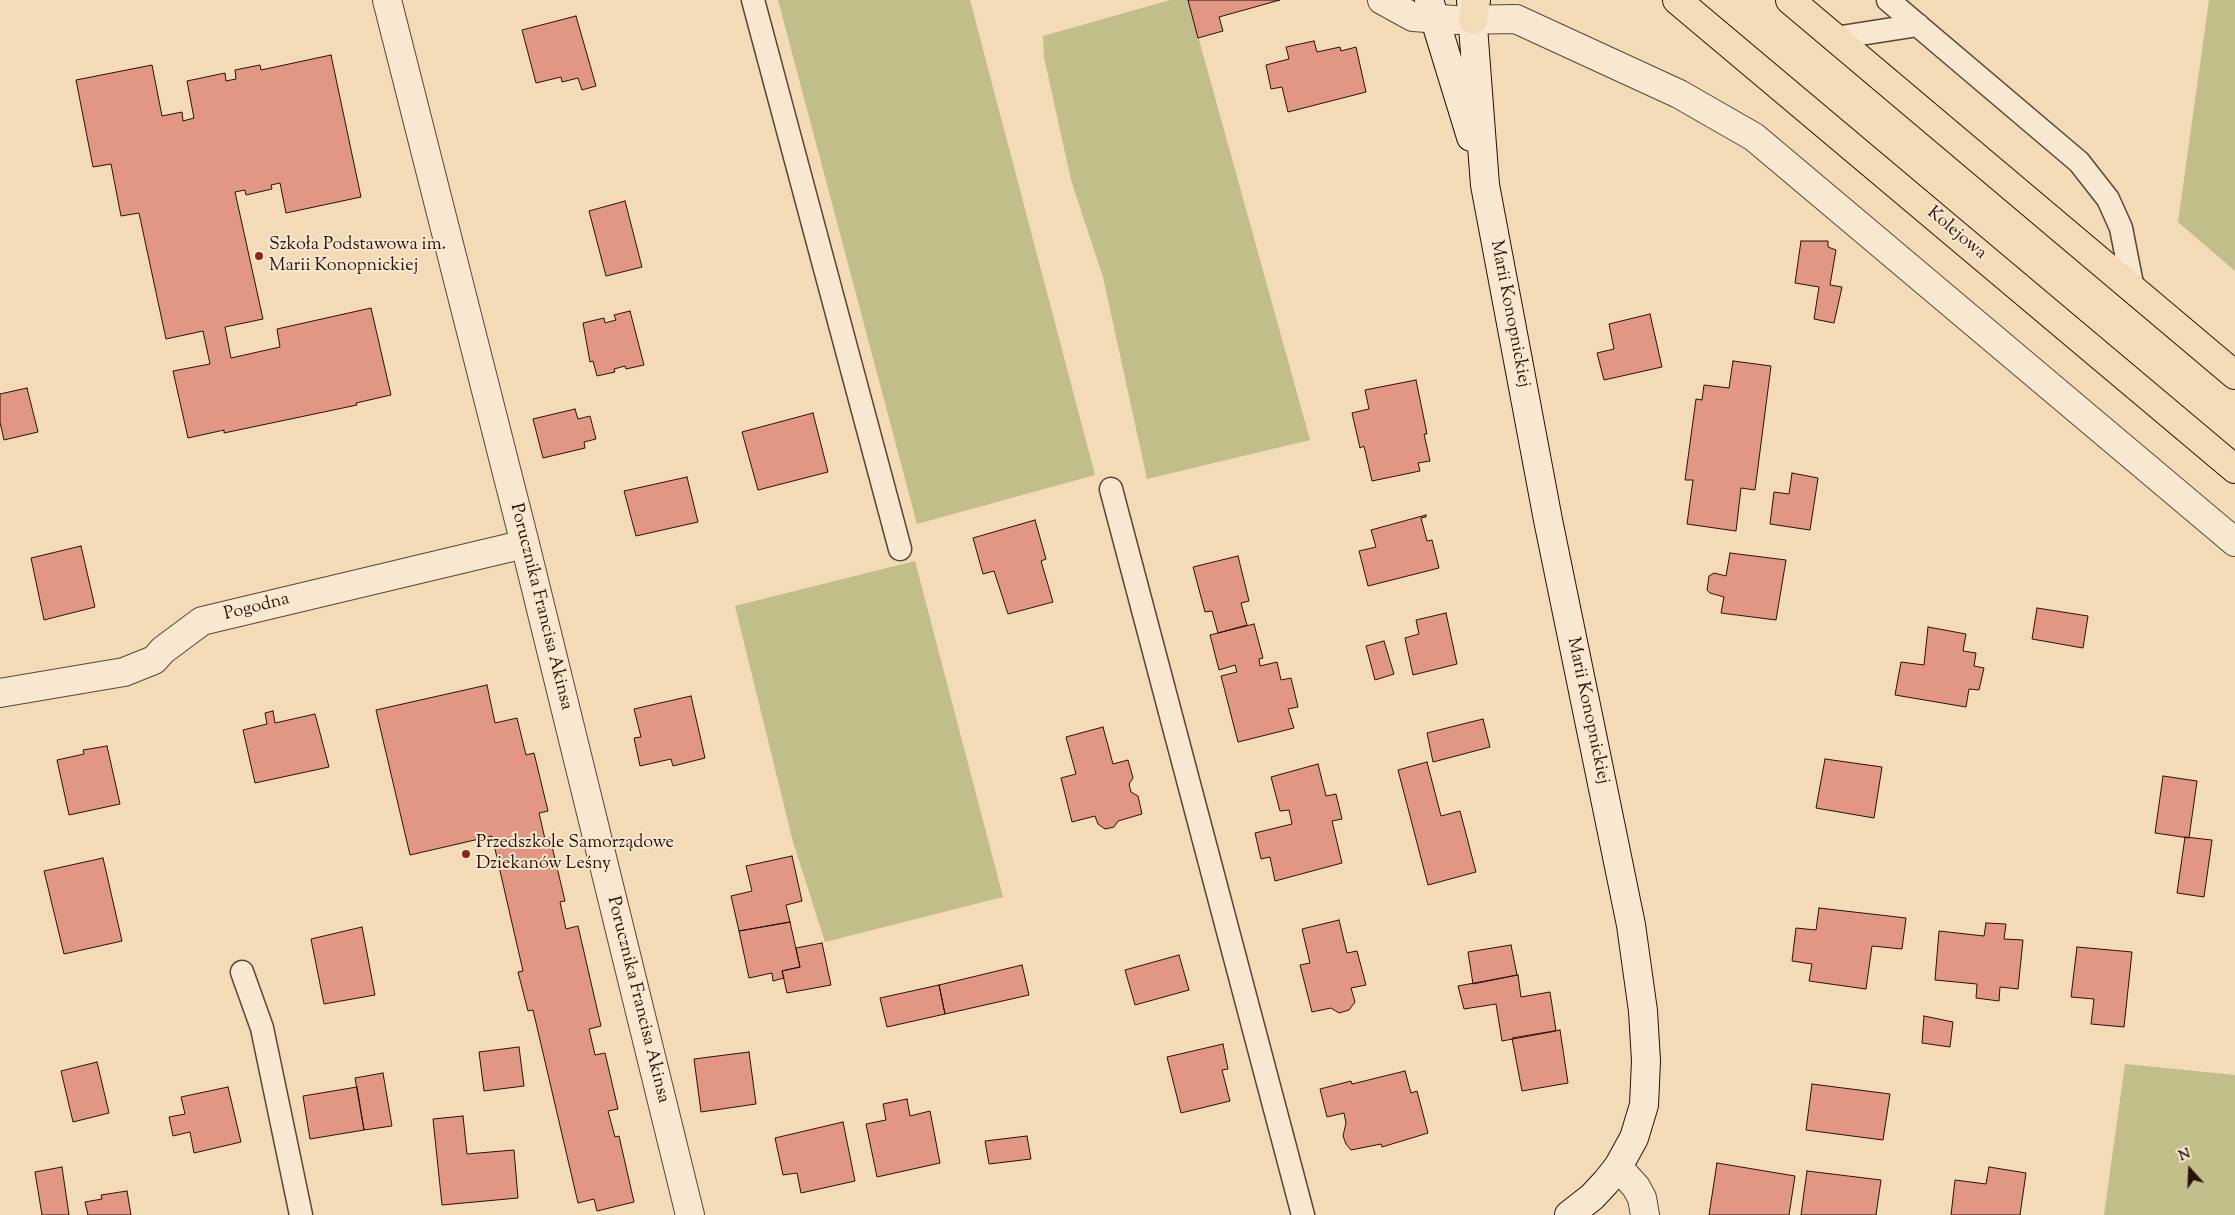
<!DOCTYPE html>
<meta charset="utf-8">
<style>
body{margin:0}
#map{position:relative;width:2235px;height:1215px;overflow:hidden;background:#f4dbb8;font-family:"Sorts Mill Goudy",serif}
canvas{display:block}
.north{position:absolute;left:2165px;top:1145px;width:50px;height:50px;-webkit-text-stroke:4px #f8e8d1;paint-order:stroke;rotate:340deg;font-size:14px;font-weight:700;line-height:20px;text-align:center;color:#291107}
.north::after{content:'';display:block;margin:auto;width:18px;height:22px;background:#291107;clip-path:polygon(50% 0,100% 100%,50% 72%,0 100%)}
</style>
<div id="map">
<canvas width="2235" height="1215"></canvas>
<div class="north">N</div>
</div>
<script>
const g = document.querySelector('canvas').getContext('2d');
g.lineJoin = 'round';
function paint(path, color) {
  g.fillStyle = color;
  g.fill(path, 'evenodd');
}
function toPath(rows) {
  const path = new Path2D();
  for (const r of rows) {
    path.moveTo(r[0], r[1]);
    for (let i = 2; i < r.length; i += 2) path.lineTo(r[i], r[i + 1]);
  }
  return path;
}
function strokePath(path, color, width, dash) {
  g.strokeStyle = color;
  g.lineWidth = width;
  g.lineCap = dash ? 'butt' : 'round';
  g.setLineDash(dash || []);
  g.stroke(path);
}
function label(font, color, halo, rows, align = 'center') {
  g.font = font + ' "Sorts Mill Goudy",serif';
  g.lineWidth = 4;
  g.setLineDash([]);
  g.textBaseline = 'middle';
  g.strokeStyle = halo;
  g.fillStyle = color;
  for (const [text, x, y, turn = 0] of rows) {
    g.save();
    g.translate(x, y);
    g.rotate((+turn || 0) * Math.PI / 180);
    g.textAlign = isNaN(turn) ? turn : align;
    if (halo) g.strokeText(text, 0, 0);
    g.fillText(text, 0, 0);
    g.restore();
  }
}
const green = toPath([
 [778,0,970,0,1095,475,917,524],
 [1170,0,1188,0,1310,440,1147,479,1103,277,1071,180,1044,57,1043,36],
 [2209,0,2235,0,2235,271,2178,222],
 [915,561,1003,897,825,942,793,842,735,606],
 [2125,1064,2235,1075,2235,1215,2104,1215]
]);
const building = toPath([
 [1188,0,1280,0,1219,17,1223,31,1198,38,1188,0],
 [576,16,596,86,582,90,578,78,562,82,561,77,536,83,522,30,576,16],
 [1314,41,1317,52,1340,47,1341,51,1356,47,1366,92,1288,112,1282,87,1271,89,1266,65,1289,59,1286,47,1314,41],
 [331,55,361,197,286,213,280,183,271,185,272,189,246,195,245,190,235,192,263,319,225,327,231,358,280,347,277,329,371,308,391,395,356,403,357,405,224,433,224,430,188,438,173,371,210,364,203,331,166,339,139,213,121,216,111,164,93,167,76,80,152,65,162,116,182,112,183,121,194,118,187,81,225,73,226,81,236,79,235,70,260,65,261,70,331,55],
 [625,201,642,267,606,276,589,211,625,201],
 [1801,241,1828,241,1828,247,1836,250,1830,285,1842,287,1834,323,1814,319,1819,287,1795,283,1801,241],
 [630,311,644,365,626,369,625,366,614,369,615,372,597,376,593,361,590,362,583,323,604,318,605,323,616,320,614,315,630,311],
 [1650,314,1662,367,1604,380,1597,353,1614,349,1609,324,1650,314],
 [1733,361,1771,366,1755,490,1741,488,1736,531,1687,524,1693,480,1685,480,1696,399,1702,400,1704,385,1729,388,1733,361],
 [1416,380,1427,434,1424,434,1430,461,1418,463,1420,471,1372,481,1364,446,1360,448,1352,413,1369,409,1365,390,1416,380],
 [27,388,38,432,4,440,0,422,0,394,27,388],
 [575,409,578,419,590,416,596,439,584,442,585,448,543,458,533,419,575,409],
 [813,413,828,472,758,490,742,432,813,413],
 [1792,473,1818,478,1810,530,1770,524,1774,492,1789,494,1792,473],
 [687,477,698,522,636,536,624,491,687,477],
 [1426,515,1426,517,1421,518,1427,541,1432,540,1439,568,1368,586,1359,551,1376,547,1371,530,1426,515],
 [1035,520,1046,559,1041,561,1053,602,1008,614,994,571,983,574,973,538,1035,520],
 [81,546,95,607,44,620,31,558,81,546],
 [1730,553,1786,560,1776,620,1721,613,1724,597,1710,593,1707,590,1709,576,1714,573,1726,576,1730,553],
 [1238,556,1249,601,1241,603,1247,625,1218,633,1212,611,1205,612,1193,567,1238,556],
 [2037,608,2088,616,2083,648,2032,639,2037,608],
 [1446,613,1457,664,1413,675,1405,638,1419,634,1416,620,1446,613],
 [1254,624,1263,658,1259,659,1260,666,1277,662,1281,680,1291,678,1298,707,1288,709,1294,728,1238,742,1221,676,1237,672,1235,665,1219,670,1210,635,1254,624],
 [1928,627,1966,634,1963,651,1976,653,1974,666,1984,668,1979,690,1969,689,1966,707,1895,695,1901,662,1924,665,1928,627],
 [1384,641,1394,674,1375,680,1366,646,1384,641],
 [487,685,495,723,517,718,526,755,534,753,548,811,539,813,545,839,550,838,565,901,560,902,566,929,578,926,601,1026,589,1029,595,1055,605,1053,618,1109,608,1111,615,1137,619,1136,634,1202,597,1211,594,1199,578,1203,533,1010,528,1011,518,972,523,971,492,836,410,855,376,710,487,685],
 [691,696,705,758,673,766,671,759,640,766,634,738,641,737,634,709,691,696],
 [273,711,275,723,315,714,329,767,255,783,243,730,267,724,265,713,273,711],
 [1483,719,1490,747,1433,762,1427,733,1483,719],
 [1103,727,1113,764,1128,760,1133,778,1129,784,1131,792,1138,796,1142,814,1118,821,1114,827,1105,829,1098,824,1095,816,1072,822,1061,778,1076,774,1066,737,1103,727],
 [107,746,120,804,69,815,57,760,84,754,83,750,107,746],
 [1825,759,1882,767,1874,818,1816,808,1825,759],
 [1427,762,1441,816,1460,811,1476,872,1428,885,1398,770,1427,762],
 [1318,764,1326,796,1336,794,1342,819,1332,821,1342,863,1275,881,1270,857,1261,859,1255,833,1292,824,1289,810,1280,811,1271,777,1318,764],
 [2163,776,2197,781,2189,838,2155,833,2163,776],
 [2185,837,2212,840,2204,897,2177,893,2185,837],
 [792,856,802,901,786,905,790,922,739,931,731,896,752,891,746,866,792,856],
 [103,858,122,941,64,954,44,871,103,858],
 [1819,908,1906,918,1902,949,1872,946,1866,989,1809,981,1812,964,1792,961,1796,928,1816,930,1819,908],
 [1339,920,1347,953,1357,951,1366,985,1351,988,1355,1002,1349,1010,1339,1013,1331,1008,1312,1012,1300,965,1310,963,1302,929,1339,920],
 [790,922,800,967,782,971,784,978,773,981,772,973,749,978,739,931,790,922],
 [1986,923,2006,924,2004,939,2023,940,2018,989,2000,987,1999,1001,1976,998,1977,984,1935,980,1939,931,1984,936,1986,923],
 [362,927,375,995,324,1004,311,939,362,927],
 [822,943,831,985,787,993,782,971,800,967,796,948,822,943],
 [1511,945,1517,975,1473,984,1468,952,1511,945],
 [2077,947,2132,952,2124,1027,2091,1024,2094,999,2071,997,2077,947],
 [1179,955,1189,990,1135,1005,1125,970,1179,955],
 [1022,965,1029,995,945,1014,939,985,1022,965],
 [1518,975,1521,997,1550,992,1556,1031,1502,1041,1496,1004,1464,1009,1458,986,1518,975],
 [939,985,945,1014,887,1027,880,998,939,985],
 [1924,1016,1953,1022,1950,1047,1922,1043,1924,1016],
 [1560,1030,1568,1083,1522,1091,1512,1038,1560,1030],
 [1223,1044,1228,1069,1222,1070,1230,1101,1181,1113,1167,1057,1223,1044],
 [519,1047,524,1086,484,1091,479,1052,519,1047],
 [749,1052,756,1104,701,1112,694,1059,749,1052],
 [97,1062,109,1113,73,1122,61,1071,97,1062],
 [1405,1071,1411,1093,1417,1091,1428,1133,1382,1147,1381,1144,1351,1150,1346,1144,1343,1136,1346,1123,1344,1113,1327,1117,1320,1089,1351,1081,1352,1084,1405,1071],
 [383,1073,392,1126,364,1130,355,1078,383,1073],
 [1812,1084,1890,1094,1883,1140,1806,1130,1812,1084],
 [228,1087,241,1142,194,1153,190,1132,173,1136,169,1117,185,1114,181,1097,228,1087],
 [357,1087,364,1130,310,1139,303,1096,357,1087],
 [907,1099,910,1116,930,1111,940,1163,877,1177,866,1124,886,1120,883,1104,907,1099],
 [463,1116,467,1154,514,1150,518,1198,442,1205,433,1119,463,1116],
 [843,1122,855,1181,801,1193,797,1173,783,1175,775,1138,843,1122],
 [1027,1136,1031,1159,989,1164,985,1141,1027,1136],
 [1717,1163,1795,1176,1789,1215,1709,1215,1717,1163],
 [62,1167,69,1215,42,1215,35,1172,62,1167],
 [1989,1167,2026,1173,2020,1215,1951,1215,1955,1180,1986,1184,1989,1167],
 [1807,1171,1881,1180,1876,1215,1801,1215,1807,1171],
 [127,1191,131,1215,88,1215,85,1202,102,1199,101,1195,127,1191]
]);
const lane = toPath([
 [753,0,900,549],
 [1888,0,2079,162,2108,199,2121,228,2133,289],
 [1835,38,1918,25],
 [1111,489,1303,1215],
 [242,972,262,1028,301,1215]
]);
const street = toPath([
 [387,0,525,544,690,1215],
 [1382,0,1413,17,1454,20,1516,19,1679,94,1754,137,2235,542],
 [0,693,124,672,154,660,163,650,202,621,525,544],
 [1618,1167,1636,1187,1642,1198,1645,1215]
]);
const secondary = toPath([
 [1429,0,1471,137],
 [1471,0,1485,185,1548,520,1631,925,1643,1011,1646,1061,1644,1105,1634,1138,1618,1167,1606,1182,1592,1197,1569,1215]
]);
const highway = toPath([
 [1677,0,2235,469],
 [1790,0,2235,375],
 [1473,20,1476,0]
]);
const markers = [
 [259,256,5,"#8f2418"],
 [466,854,5,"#8f2418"]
];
const streetNames = [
 ["Kolejowa",1956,234,40],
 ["Marii Konopnickiej",1509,314,79],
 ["Porucznika Francisa Akinsa",540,607,76],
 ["Pogodna",257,608,-14],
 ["Marii Konopnickiej",1587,711,78],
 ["Porucznika Francisa Akinsa",637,1000,76]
];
const poiNames = [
 ["Szkoła Podstawowa im.",269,246],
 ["Marii Konopnickiej",269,267],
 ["Przedszkole Samorządowe",476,844],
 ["Dziekanów Leśny",476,865]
];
paint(green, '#c1be8a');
paint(building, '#e19783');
strokePath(building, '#291107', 1);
strokePath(lane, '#5c4433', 25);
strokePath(street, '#5c4433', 30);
strokePath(secondary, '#291107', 30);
strokePath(highway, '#291107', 30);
strokePath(lane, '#f8e8d1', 22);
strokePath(street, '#f8e8d1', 28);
strokePath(secondary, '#f8e8d1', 28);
strokePath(highway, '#f4dbb8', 28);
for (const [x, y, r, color] of markers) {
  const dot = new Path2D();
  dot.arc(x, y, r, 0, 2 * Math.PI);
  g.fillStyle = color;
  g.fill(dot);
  strokePath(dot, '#f8e8d1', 2);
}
label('18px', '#291107', '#f8e8d1', streetNames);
label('18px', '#291107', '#f8e8d1', poiNames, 'left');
</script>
